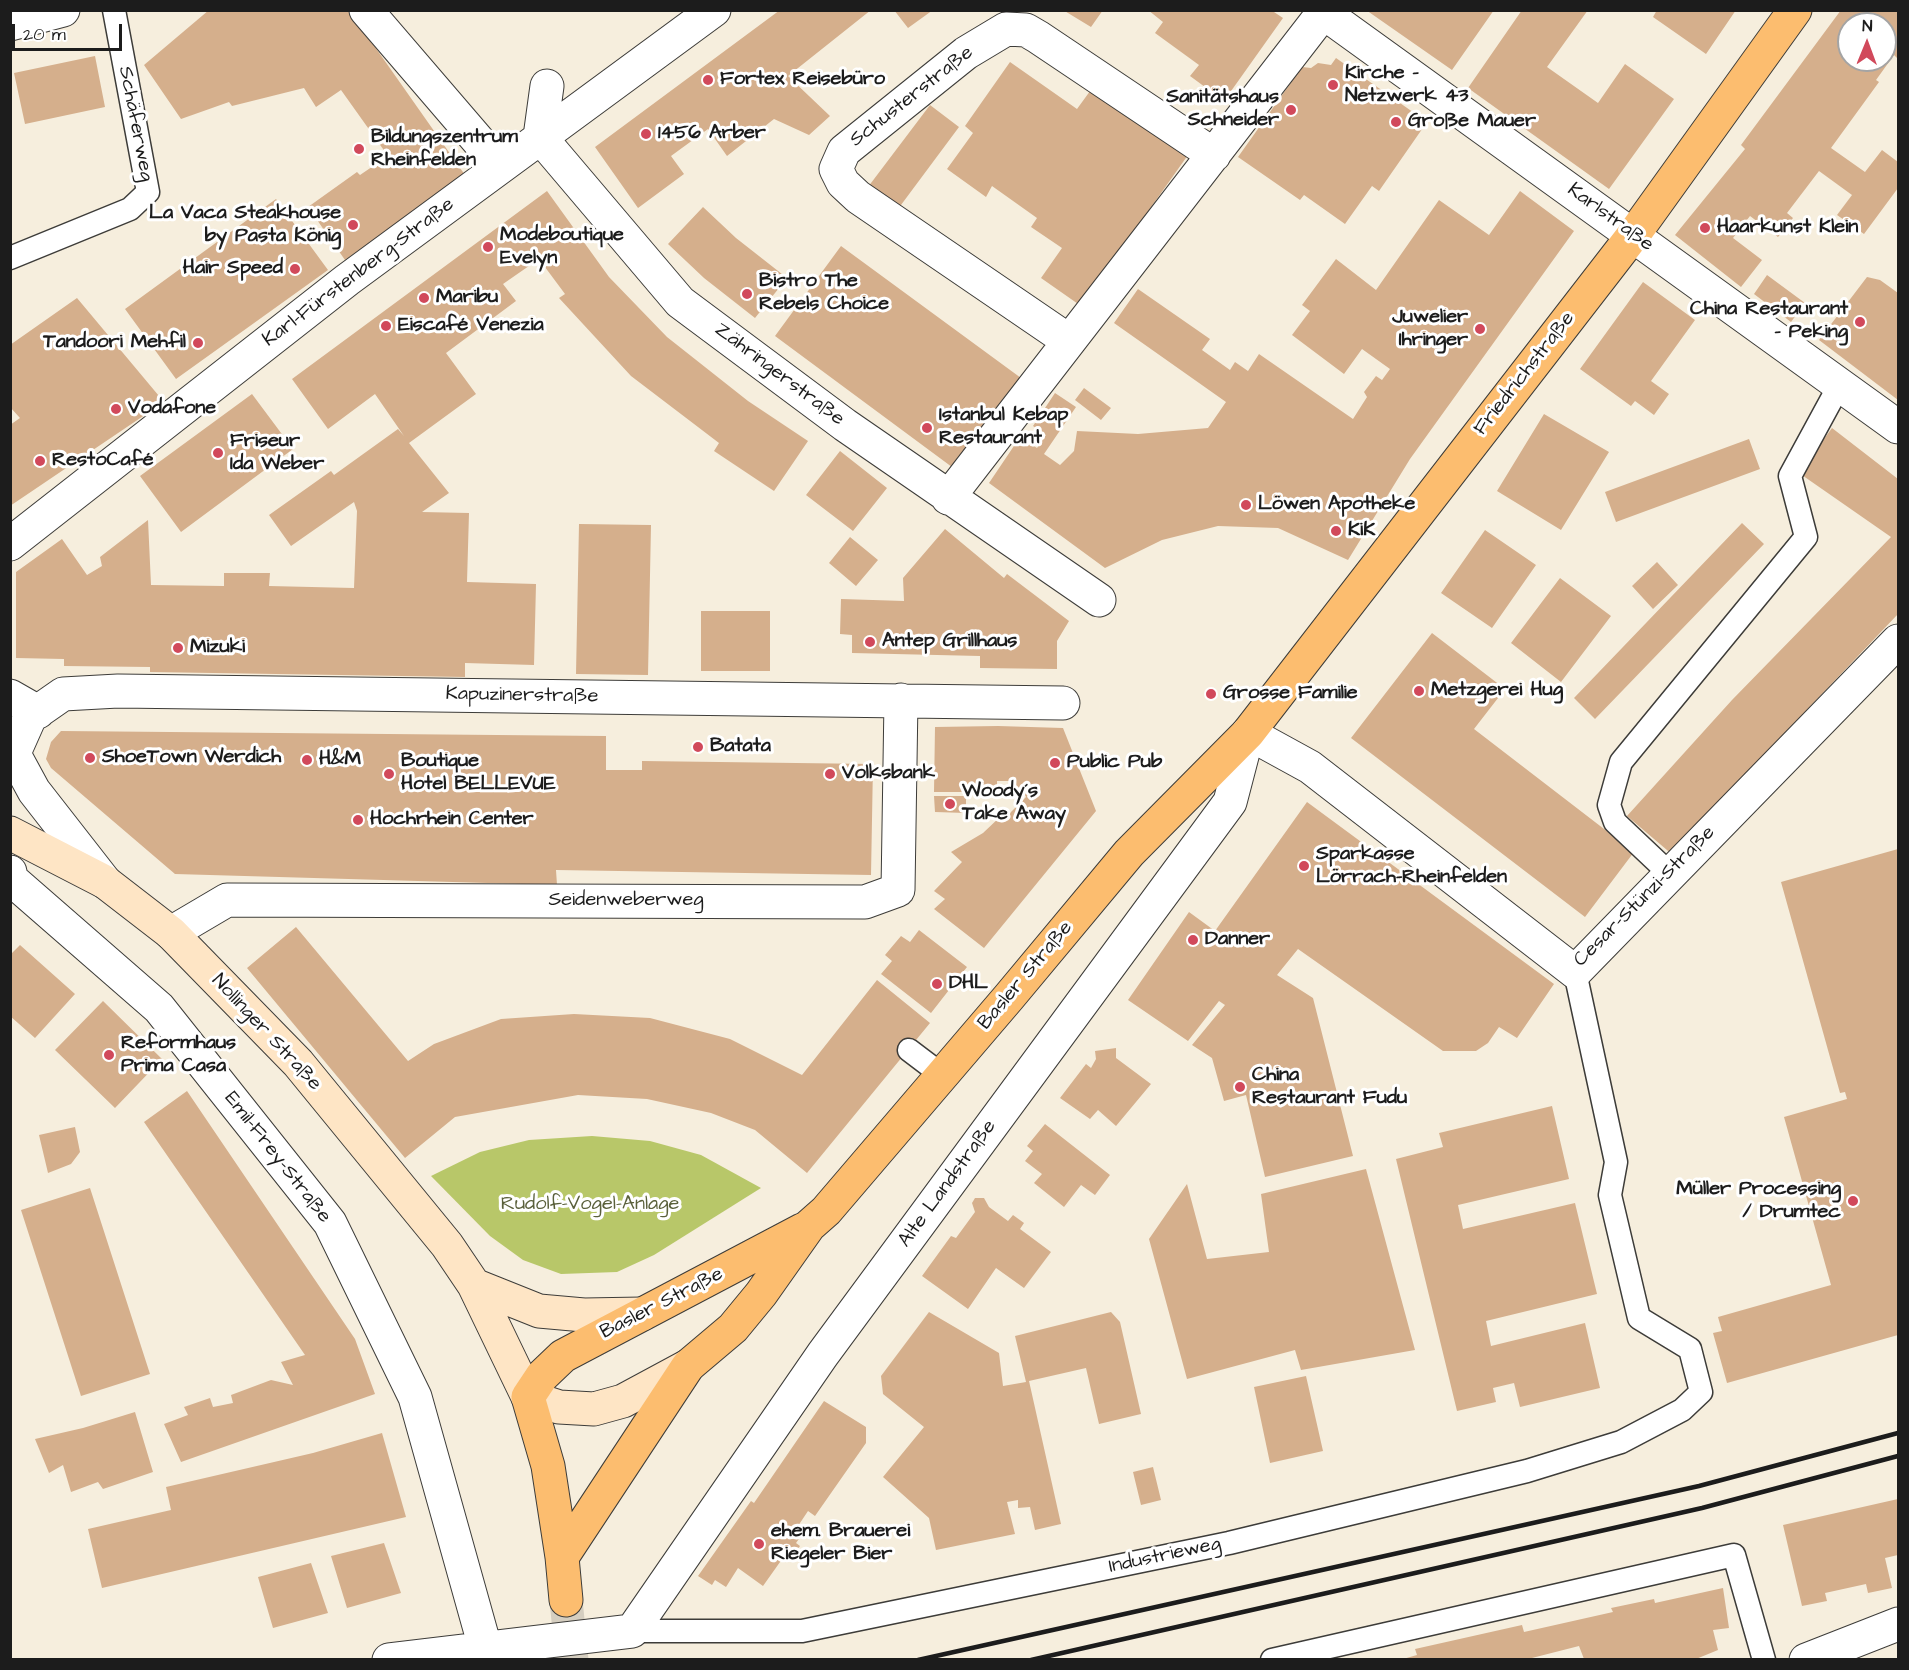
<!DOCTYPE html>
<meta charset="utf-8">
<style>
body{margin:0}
#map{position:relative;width:1909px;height:1670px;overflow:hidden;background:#f6eedd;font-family:"Architects Daughter",sans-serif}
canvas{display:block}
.frame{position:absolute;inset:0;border:12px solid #1c1c1c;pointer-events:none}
.north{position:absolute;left:1837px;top:12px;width:60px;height:60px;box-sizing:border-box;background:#fff;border:2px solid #a4a4a4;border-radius:50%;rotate:1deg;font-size:16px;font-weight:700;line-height:24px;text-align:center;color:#1c1c1c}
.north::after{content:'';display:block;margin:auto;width:21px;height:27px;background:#d1495b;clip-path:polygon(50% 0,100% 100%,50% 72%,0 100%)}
.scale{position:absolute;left:12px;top:24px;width:110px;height:27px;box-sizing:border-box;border:3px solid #1c1c1c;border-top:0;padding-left:8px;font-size:18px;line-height:21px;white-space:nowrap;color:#1c1c1c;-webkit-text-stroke:4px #fff;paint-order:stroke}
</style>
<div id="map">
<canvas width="1909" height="1670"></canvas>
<div class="frame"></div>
<div class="north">N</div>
<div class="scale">20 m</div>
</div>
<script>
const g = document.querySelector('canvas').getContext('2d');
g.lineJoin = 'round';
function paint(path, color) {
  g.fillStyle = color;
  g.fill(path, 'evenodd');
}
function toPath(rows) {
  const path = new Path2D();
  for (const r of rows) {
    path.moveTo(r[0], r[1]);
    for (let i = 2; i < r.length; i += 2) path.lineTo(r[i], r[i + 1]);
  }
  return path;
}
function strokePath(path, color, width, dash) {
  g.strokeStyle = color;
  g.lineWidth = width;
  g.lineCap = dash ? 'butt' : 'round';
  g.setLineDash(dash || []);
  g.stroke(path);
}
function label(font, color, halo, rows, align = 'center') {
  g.font = font + ' "Architects Daughter",sans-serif';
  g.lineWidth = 6;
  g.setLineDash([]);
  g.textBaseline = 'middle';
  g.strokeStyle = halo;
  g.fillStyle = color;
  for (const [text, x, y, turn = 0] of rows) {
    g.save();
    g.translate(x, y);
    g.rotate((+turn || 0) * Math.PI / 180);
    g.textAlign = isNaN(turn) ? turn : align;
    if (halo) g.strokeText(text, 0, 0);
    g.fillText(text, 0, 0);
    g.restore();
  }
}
const green = toPath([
 [592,1136,650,1141,701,1155,761,1188,654,1255,617,1272,561,1274,523,1260,490,1236,431,1176,480,1152,529,1140]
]);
const building = toPath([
 [209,10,349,10,465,175,345,260,308,207,357,172,360,175,388,156,341,90,316,107,304,88,232,106,229,102,181,119,144,65],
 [780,10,871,10,788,76,830,116,809,135,774,119,727,156,708,129,671,156,684,174,638,208,595,147],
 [894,10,933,10,908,28],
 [1063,10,1103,10,1091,27],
 [1148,10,1271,10,1283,18,1224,101,1190,76,1199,65,1155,33,1163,22],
 [1366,10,1494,10,1452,70],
 [1522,10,1588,10,1547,67,1598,103,1625,64,1674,99,1609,189,1468,88],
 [1657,10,1736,10,1706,54,1653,17],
 [1841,10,1898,10,1898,59,1894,55,1876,80,1879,82,1831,148,1865,172,1882,150,1898,162,1898,188,1864,234,1837,215,1852,195,1819,171,1787,213,1793,218,1778,237,1750,216,1733,238,1762,260,1741,287,1675,235,1745,149,1741,145],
 [1849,24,1885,24,1885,60,1849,60],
 [95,56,105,107,25,124,14,73],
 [1336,58,1427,122,1379,191,1372,186,1345,224,1304,195,1300,200,1238,157,1302,67,1311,68,1318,63,1331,65],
 [1010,62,1077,109,1093,87,1188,155,1081,306,1041,278,1062,248,1031,227,1037,218,992,186,986,197,947,169,973,133,965,126],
 [930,105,959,127,898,209,868,187],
 [547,191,609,277,667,337,748,401,808,441,774,491,714,451,719,443,631,376,559,298,565,294,539,259,503,284,516,301,446,353,476,394,409,443,449,493,422,512,469,513,467,582,536,584,534,665,465,663,465,677,150,672,150,667,64,666,64,659,16,658,16,572,62,539,87,575,102,566,100,557,148,520,151,585,224,586,224,573,270,573,269,586,354,588,357,511,354,502,291,546,269,515,331,471,334,475,398,429,404,436,375,394,328,429,292,379],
 [1520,191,1574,231,1410,459,1348,560,1278,528,1218,526,1162,540,1105,568,989,483,1020,437,1037,448,1046,435,1033,426,1055,393,1076,407,1044,454,1060,465,1074,451,1077,431,1138,434,1208,428,1226,402,1114,323,1138,289,1210,339,1202,350,1230,370,1235,362,1248,371,1259,354,1353,419,1367,397,1364,392,1376,376,1382,380,1390,369,1362,349,1344,374,1292,335,1310,311,1302,305,1336,259,1376,290,1439,200,1489,235],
 [276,199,328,270,176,379,125,309],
 [703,207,736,238,787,278,755,318,704,278,668,244],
 [841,246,1021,378,956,470,775,336],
 [1767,275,1805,303,1791,322,1754,294],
 [1867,277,1880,280,1898,293,1898,400,1819,340],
 [1643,282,1695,320,1651,381,1669,394,1654,415,1635,401,1631,406,1580,369],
 [77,298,164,402,10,506,10,425,20,418,10,407,10,345],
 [1084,388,1111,408,1101,420,1075,400],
 [252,394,293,449,181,532,140,476],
 [1544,414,1609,452,1561,530,1497,491],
 [1832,428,1898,479,1898,614,1780,738,1674,856,1627,816,1732,700,1891,537,1799,473],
 [1749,439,1760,469,1616,522,1605,492],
 [840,451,887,488,853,531,806,495],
 [1742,523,1764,544,1595,719,1574,698],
 [579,524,651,525,648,675,576,674],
 [945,529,1004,578,1007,574,1069,621,1057,641,1057,669,980,668,980,656,852,653,852,635,840,634,841,599,904,601,903,578],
 [1485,530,1536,565,1492,628,1441,593],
 [850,537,878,560,856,586,829,563],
 [1657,562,1678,585,1653,609,1632,586],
 [1560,578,1611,616,1561,682,1511,643],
 [701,611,770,611,770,671,701,671],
 [1432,633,1505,689,1474,729,1634,852,1585,917,1351,738],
 [998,726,1063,728,1096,811,984,948,934,909,945,899,934,891,962,862,951,852,983,833,1001,816,1004,819,1026,797,1022,789,1016,791,1011,781,997,781,997,792,934,792,935,727],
 [61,731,606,736,606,770,642,770,642,761,873,764,871,875,556,870,557,885,175,874,51,768,46,759,51,742],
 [934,796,966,796,966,813,935,812],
 [1307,802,1554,984,1517,1038,1499,1027,1488,1043,1476,1051,1443,1051,1298,949,1277,975,1313,998,1353,1156,1265,1177,1246,1095,1224,1101,1212,1058,1192,1045,1225,1005,1219,1001,1188,1041,1128,1000,1189,912,1215,931],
 [1898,849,1898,1335,1727,1383,1713,1333,1722,1331,1718,1317,1831,1285,1784,1117,1847,1099,1845,1092,1840,1093,1781,882],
 [296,927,408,1061,434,1044,501,1019,574,1014,650,1018,730,1039,802,1075,877,980,930,1023,807,1173,755,1130,711,1113,647,1099,578,1095,455,1117,405,1158,247,968],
 [919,930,967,967,931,1013,881,974,892,961,885,955,901,936,910,942],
 [20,945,75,994,35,1038,10,1016,10,955],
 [103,1001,162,1059,115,1108,55,1050],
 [1116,1048,1116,1058,1151,1084,1116,1126,1098,1110,1090,1119,1060,1098,1086,1064,1091,1068,1096,1059,1095,1051],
 [187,1091,355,1339,375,1394,181,1462,164,1424,188,1415,184,1407,210,1398,213,1407,233,1403,231,1395,271,1380,293,1385,281,1362,305,1355,144,1122],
 [1552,1106,1569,1179,1458,1205,1463,1229,1575,1203,1597,1294,1486,1321,1491,1346,1585,1323,1600,1388,1520,1407,1514,1383,1493,1388,1496,1402,1457,1411,1396,1159,1443,1147,1439,1133],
 [1045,1124,1110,1175,1095,1195,1081,1185,1064,1207,1034,1183,1042,1174,1025,1161,1033,1151,1027,1146],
 [75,1127,80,1152,71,1164,48,1173,39,1135],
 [1366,1169,1415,1350,1301,1370,1295,1350,1187,1379,1149,1239,1187,1184,1207,1259,1269,1252,1261,1194],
 [90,1188,150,1374,81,1396,21,1210],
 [975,1198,984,1198,989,1207,1008,1221,1013,1215,1024,1223,1020,1229,1051,1252,1024,1288,996,1268,968,1309,922,1276,951,1236,956,1238,975,1212,972,1203],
 [929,1312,999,1353,1003,1386,1026,1382,1015,1336,1111,1312,1120,1322,1141,1414,1099,1424,1086,1368,1029,1381,1061,1524,1035,1530,1030,1507,1018,1508,1018,1500,1007,1502,1015,1534,936,1550,929,1518,883,1477,924,1427,883,1394,881,1376],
 [1306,1376,1323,1451,1270,1463,1254,1387],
 [824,1401,866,1427,866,1443,815,1516,808,1511,794,1532,801,1536,796,1543,800,1546,791,1559,785,1555,763,1586,738,1568,726,1587,715,1580,712,1585,698,1576,751,1501,754,1503],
 [135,1412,153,1472,103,1489,98,1482,71,1492,63,1465,49,1473,35,1439,83,1428],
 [382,1433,406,1517,102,1588,88,1529,171,1510,166,1487,313,1453],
 [1153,1467,1161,1500,1141,1505,1133,1472],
 [1898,1499,1898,1555,1885,1558,1892,1588,1868,1593,1866,1584,1825,1593,1827,1601,1802,1606,1783,1525],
 [384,1543,401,1593,347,1608,331,1556],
 [311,1563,328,1613,273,1628,258,1577],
 [1723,1588,1729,1628,1713,1630,1718,1650,1696,1659,1584,1659,1579,1646,1528,1659,1403,1659,1417,1655,1415,1649,1522,1625,1524,1632,1613,1612,1611,1608,1654,1599,1655,1603]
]);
const primaryTunnel = toPath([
 [566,1600,572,1660]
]);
const lane = toPath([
 [10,258,130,209,148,192,114,10],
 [1670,874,1615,822,1609,805,1621,762,1806,537,1790,476,1840,384],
 [909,1050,942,1075],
 [632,1631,802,1631,1229,1543,1527,1471,1621,1442,1682,1410,1701,1392,1690,1349,1639,1318,1610,1195,1616,1162,1575,972],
 [1272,1660,1734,1555,1764,1660]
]);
const street = toPath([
 [366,10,500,166],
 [1320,10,1898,427],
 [10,24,63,10],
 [547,86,540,137,680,302,845,425,1099,600],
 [1069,341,858,197,843,183,836,169,844,151,966,53,1006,29,1026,30,1038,37,1214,155],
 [948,498,1323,13],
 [10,544,347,280,714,10],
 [10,696,38,712],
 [15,756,34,791,105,882],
 [10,762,30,717,63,694,118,691,1063,703],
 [10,872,11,879,159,1008,330,1223,415,1397,485,1647],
 [171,933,227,900,865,902,898,890,901,700],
 [389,1660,632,1631,823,1354,1230,802,1248,733,1310,767,1575,972,1898,641],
 [1806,1660,1898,1624]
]);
const secondary = toPath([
 [10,833,105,882,171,933,298,1063,447,1245,474,1285,528,1397,559,1407,594,1409,623,1401,688,1366],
 [474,1285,539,1311,584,1315,642,1314]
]);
const primary = toPath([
 [562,1557,688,1366,733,1328,761,1294,809,1226,826,1211,1009,997,1129,853,1248,733,1634,234,1795,10],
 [566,1600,562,1557,548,1466,528,1397,542,1376,563,1356,802,1230]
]);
const rail = toPath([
 [918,1660,1699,1486,1898,1433],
 [1031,1660,1702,1508,1898,1456]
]);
const markers = [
 [708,80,6,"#d1495b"],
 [1333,85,6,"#d1495b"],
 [1291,110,6,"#d1495b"],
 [1396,122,6,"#d1495b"],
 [646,134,6,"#d1495b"],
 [359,149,6,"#d1495b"],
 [353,225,6,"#d1495b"],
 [1705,228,6,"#d1495b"],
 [488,247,6,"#d1495b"],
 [295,269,6,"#d1495b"],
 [747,294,6,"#d1495b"],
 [424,298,6,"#d1495b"],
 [1860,322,6,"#d1495b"],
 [386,326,6,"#d1495b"],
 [1480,329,6,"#d1495b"],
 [198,343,6,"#d1495b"],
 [116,409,6,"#d1495b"],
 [927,428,6,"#d1495b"],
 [218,453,6,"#d1495b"],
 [40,461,6,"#d1495b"],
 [1246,505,6,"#d1495b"],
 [1336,531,6,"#d1495b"],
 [870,642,6,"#d1495b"],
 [178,648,6,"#d1495b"],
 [1419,691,6,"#d1495b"],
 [1211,694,6,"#d1495b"],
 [698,747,6,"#d1495b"],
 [90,758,6,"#d1495b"],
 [307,760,6,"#d1495b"],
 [1055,763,6,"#d1495b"],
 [389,774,6,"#d1495b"],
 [830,774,6,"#d1495b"],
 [950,804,6,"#d1495b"],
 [358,820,6,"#d1495b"],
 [1304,866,6,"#d1495b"],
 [1193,940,6,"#d1495b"],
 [937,984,6,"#d1495b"],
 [109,1055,6,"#d1495b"],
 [1240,1087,6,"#d1495b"],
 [1853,1201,6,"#d1495b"],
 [759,1544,6,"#d1495b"]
];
const poiNames = [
 ["Kirche -",1345,74],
 ["Netzwerk 43",1345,97],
 ["Fortex Reisebüro",720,80],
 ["Sanitätshaus",1279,98,"right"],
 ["Schneider",1279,121,"right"],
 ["Große Mauer",1408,122],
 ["1456 Arber",658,134],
 ["Bildungszentrum",371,138],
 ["Rheinfelden",371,161],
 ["La Vaca Steakhouse",341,214,"right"],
 ["by Pasta König",341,237,"right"],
 ["Haarkunst Klein",1717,228],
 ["Modeboutique",500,236],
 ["Evelyn",500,259],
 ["Hair Speed",283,269,"right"],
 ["Bistro The",759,282],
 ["Rebels Choice",759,305],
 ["Maribu",436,298],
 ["China Restaurant",1848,310,"right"],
 ["- Peking",1848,333,"right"],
 ["Juwelier",1468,318,"right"],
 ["Ihringer",1468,341,"right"],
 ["Eiscafé Venezia",398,326],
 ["Tandoori Mehfil",186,343,"right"],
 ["Vodafone",128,409],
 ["Istanbul Kebap",939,416],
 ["Restaurant",939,439],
 ["Friseur",230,442],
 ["Ida Weber",230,465],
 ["RestoCafé",52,461],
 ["Löwen Apotheke",1258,505],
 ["KiK",1348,531],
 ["Antep Grillhaus",882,642],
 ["Mizuki",190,648],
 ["Metzgerei Hug",1431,691],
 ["Grosse Familie",1223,694],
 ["Batata",710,747],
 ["ShoeTown Werdich",102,758],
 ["H&M",319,760],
 ["Boutique",401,762],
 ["Hotel BELLEVUE",401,785],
 ["Public Pub",1067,763],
 ["Volksbank",842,774],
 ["Woody´s",962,792],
 ["Take Away",962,815],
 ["Hochrhein Center",370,820],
 ["Sparkasse",1316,855],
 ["Lörrach-Rheinfelden",1316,878],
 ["Danner",1205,940],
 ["DHL",949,984],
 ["Reformhaus",121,1044],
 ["Prima Casa",121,1067],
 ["China",1252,1076],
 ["Restaurant Fudu",1252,1099],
 ["Müller Processing",1841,1190,"right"],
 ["/ Drumtec",1841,1213,"right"],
 ["ehem. Brauerei",771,1532],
 ["Riegeler Bier",771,1555]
];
const streetNames = [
 ["Schusterstraße",912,97,-38],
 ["Schäferweg",135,124,79],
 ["Karlstraße",1610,218,36],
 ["Karl-Fürstenberg-Straße",359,273,-37],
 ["Friedrichstraße",1525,374,-52],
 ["Zähringerstraße",779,375,37],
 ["Kapuzinerstraße",522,696,1],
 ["Cesar-Stünzi-Straße",1645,897,-45],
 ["Seidenweberweg",626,901],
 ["Basler Straße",1026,976,-50],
 ["Nollinger Straße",266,1033,47],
 ["Emil-Frey-Straße",277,1158,52],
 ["Alte Landstraße",948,1184,-54],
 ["Basler Straße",662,1304,-27],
 ["Industrieweg",1165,1556,-12]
];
const parkNames = [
 ["Rudolf-Vogel-Anlage",590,1205]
];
paint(green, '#b8c769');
paint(building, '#d5af8c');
strokePath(primaryTunnel, '#d5cec0', 33, [33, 16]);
strokePath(lane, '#3d3c39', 25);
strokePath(street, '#3d3c39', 35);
strokePath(secondary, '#3d3c39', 35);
strokePath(primary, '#3d3c39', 35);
strokePath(lane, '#fff', 22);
strokePath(street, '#fff', 33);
strokePath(secondary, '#fee5c5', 33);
strokePath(primary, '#fcbd6f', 33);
strokePath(rail, '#1c1c1c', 4.5);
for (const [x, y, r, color] of markers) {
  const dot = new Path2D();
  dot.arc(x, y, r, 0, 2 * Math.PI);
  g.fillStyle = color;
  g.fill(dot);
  strokePath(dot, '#fff', 2);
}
label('bold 20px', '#1c1c1c', '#fff', poiNames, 'left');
label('20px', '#1c1c1c', '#fff', streetNames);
label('20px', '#5a603b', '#fff', parkNames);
</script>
